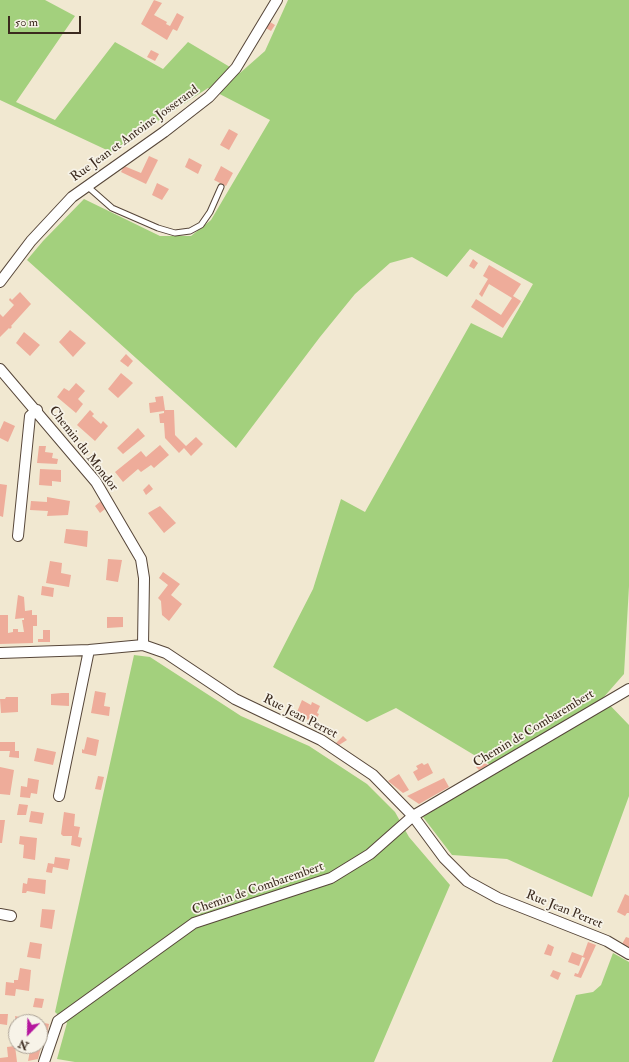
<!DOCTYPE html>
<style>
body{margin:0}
#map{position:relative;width:629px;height:1062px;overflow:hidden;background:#f1e8d1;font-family:"IM FELL Double Pica",serif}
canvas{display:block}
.north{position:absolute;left:8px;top:1014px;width:40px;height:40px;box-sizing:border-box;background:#f7f3e8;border:1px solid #aca397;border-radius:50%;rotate:203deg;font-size:11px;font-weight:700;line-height:16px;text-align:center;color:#3b2a1e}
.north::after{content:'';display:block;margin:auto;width:14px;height:18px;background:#b5179e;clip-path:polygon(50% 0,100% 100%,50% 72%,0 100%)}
.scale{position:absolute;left:8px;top:16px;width:73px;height:18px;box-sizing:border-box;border:2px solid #3b2a1e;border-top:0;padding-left:5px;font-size:12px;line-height:14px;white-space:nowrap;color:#3b2a1e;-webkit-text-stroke:3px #f7f3e8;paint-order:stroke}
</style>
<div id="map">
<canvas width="629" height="1062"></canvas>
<div class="north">N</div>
<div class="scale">50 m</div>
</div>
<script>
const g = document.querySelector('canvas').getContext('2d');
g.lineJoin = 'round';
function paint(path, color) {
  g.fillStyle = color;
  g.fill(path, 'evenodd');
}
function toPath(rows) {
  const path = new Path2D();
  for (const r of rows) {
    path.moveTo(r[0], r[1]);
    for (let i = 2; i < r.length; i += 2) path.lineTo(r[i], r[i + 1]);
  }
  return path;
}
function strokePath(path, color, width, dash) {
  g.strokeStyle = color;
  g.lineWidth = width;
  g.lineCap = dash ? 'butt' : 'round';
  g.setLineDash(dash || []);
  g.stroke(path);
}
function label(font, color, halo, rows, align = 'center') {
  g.font = font + ' "IM FELL Double Pica",serif';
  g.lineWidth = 3.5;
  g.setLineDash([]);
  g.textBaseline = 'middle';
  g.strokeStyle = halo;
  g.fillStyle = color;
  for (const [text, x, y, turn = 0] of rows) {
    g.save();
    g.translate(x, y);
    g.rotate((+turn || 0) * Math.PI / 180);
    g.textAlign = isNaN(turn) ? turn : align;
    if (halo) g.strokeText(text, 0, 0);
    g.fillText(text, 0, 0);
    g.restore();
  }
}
const green = toPath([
 [0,0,45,0,75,16,16,102,55,120,115,42,163,69,188,42,240,73,265,51,288,0,629,0,629,586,624,674,603,698,629,725,629,796,592,897,507,859,452,855,423,817,499,770,396,708,367,722,273,667,313,589,341,499,365,512,471,323,502,338,533,284,470,249,447,277,412,257,390,263,355,294,320,337,236,448,27,260,43,241,84,199,160,236,191,236,211,220,270,120,208,88,111,152,0,100],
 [134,655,150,657,241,716,309,746,367,784,395,812,409,837,450,885,374,1062,75,1062,57,1059,67,1023,55,1012],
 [613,953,629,962,629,1062,552,1062,576,995,593,992,601,985]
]);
const building = toPath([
 [154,0,162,3,154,15,167,22,166,24,170,26,177,13,184,17,177,31,173,29,167,40,141,24],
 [270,22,275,25,271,31,266,28],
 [151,50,159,54,155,61,147,57],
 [229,129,238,134,229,150,220,145],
 [149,156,158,160,146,184,121,172,124,166,141,173],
 [189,158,202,165,198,174,185,167],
 [221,166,233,173,226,186,214,180],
 [157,183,169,189,162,200,152,195],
 [473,259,478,263,474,269,469,266],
 [489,265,521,284,513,296,521,301,503,328,471,307,476,299,501,315,512,298,489,284,482,297,479,294,488,279,483,276],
 [20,292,31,304,11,326,12,327,10,329,9,328,0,337,0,314,3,317,14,305,9,300,10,298,12,300],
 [70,330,86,343,73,357,59,342],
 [24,332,40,345,30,356,16,343],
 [126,354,133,361,128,367,120,361],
 [121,373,133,383,118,398,108,389],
 [76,383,85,391,78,399,83,404,76,413,57,397,64,388,69,391],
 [163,396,165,410,174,410,175,435,186,446,196,437,203,444,191,456,184,448,179,453,165,438,164,423,160,423,159,414,164,413,164,411,150,413,149,403,156,402,155,397],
 [90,410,94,414,92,416,101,424,103,421,108,426,95,441,77,425],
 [4,421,15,426,8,442,0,438,0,430],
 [138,428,145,436,123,454,117,448],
 [160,445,169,455,154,468,151,465,141,472,138,469,123,482,115,472,141,451,146,457],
 [39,446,46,446,45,452,53,453,52,458,58,459,57,464,37,463],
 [40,469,61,470,61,482,52,481,52,486,39,485],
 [0,484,7,485,3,517,0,516],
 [149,484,153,489,146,495,143,490],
 [47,497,70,501,68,515,47,516,48,511,30,510,31,501,47,502],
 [101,501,105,509,100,513,95,506],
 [160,506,176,523,164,533,148,513],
 [66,529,88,531,87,547,64,543],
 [108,559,122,560,118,582,106,580],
 [50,561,62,563,61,573,71,575,69,587,46,583],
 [163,572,180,584,171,595,182,604,169,621,162,615,161,601,158,598,168,585,159,578],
 [42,586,54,588,53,597,41,595],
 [18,595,24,597,25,611,32,610,32,615,37,615,37,626,33,626,33,643,0,644,0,615,8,615,8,633,13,632,13,629,18,629,18,632,24,632,22,620,24,620,24,618,15,619],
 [107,617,123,617,123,627,107,628],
 [43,630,50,630,50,642,38,642,38,639,43,639],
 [95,691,106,693,104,706,110,707,109,716,91,713],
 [62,693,69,693,69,706,51,705,51,694],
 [6,697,18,697,18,712,1,713,0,699,5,699],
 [302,700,311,705,312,702,320,706,317,713,319,714,315,722,300,717,301,714,297,712],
 [343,736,347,740,339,745,336,743],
 [87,737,99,740,96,756,82,753,82,749,84,750],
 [0,742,15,742,15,751,19,751,19,758,9,757,10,751,0,751],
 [37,748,56,752,53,765,34,761],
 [481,761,488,765,479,770,476,767],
 [422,763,424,765,428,763,433,773,418,781,413,772,418,769,416,766],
 [0,767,14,770,10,795,0,794],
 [399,774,409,790,403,793,388,781],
 [98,776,104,777,101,790,95,789],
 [28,778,39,780,37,794,31,793,30,798,20,797,21,786,27,787],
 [444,778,449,787,419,804,407,796],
 [19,804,28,805,26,815,17,815],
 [31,811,44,813,42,824,29,822],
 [64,812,75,814,74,826,80,827,78,837,82,838,80,847,71,845,72,836,63,836,61,834],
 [0,820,5,820,2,843,0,843],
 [20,836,37,838,35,860,23,858,24,845,19,844],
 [55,857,70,859,68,870,53,867,52,873,46,872,48,863,54,864],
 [28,878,46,880,45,894,27,891,26,893,22,893,23,883,27,884],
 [625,894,629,896,629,913,627,913,625,916,617,912],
 [42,909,55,910,52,929,40,927],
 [626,937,629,938,629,948,622,944],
 [30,942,42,944,40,959,27,957],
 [588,942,596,945,581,978,574,976,575,973,578,974,585,958,582,957,579,966,568,962,572,952,583,956],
 [548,944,554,947,551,956,544,954],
 [20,968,31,970,29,991,16,989,15,996,5,995,6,982,14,983,14,980,18,980],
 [553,970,561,973,558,980,550,976],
 [35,998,44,999,42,1008,33,1007],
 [0,1014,8,1014,7,1025,0,1024],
 [15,1016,37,1021,37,1022,16,1022],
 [40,1022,49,1024,46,1040,43,1039,38,1059,28,1061,31,1046,40,1046],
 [15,1046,17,1062,0,1062,0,1058,8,1057,7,1047]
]);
const lane = toPath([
 [87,186,112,208,158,228,175,233,190,231,201,225,210,212,221,187]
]);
const street = toPath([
 [0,282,31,241,72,197,164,132,209,97,236,68,277,0],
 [0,369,96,482,141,559,144,578,143,645],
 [18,536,30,416,37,410],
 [0,653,89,650,143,645,166,653,235,699,321,740,373,775,413,816,444,858,467,881,498,898,607,941,629,954],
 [59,796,89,650],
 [0,914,11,916],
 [44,1062,58,1021,194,923,331,878,370,854,413,816,629,689]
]);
const streetNames = [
 ["Rue Jean et Antoine Josserand",135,134,-36],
 ["Chemin du Mondor",83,449,52],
 ["Rue Jean Perret",300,717,27],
 ["Chemin de Combarembert",534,729,-31],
 ["Chemin de Combarembert",258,889,-19],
 ["Rue Jean Perret",564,910,22]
];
paint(green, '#a3d07d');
paint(building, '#eeac9a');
strokePath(lane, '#564639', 7);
strokePath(street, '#564639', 12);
strokePath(lane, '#fff', 5);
strokePath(street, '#fff', 10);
label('13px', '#3b2a1e', '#f7f3e8', streetNames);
</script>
